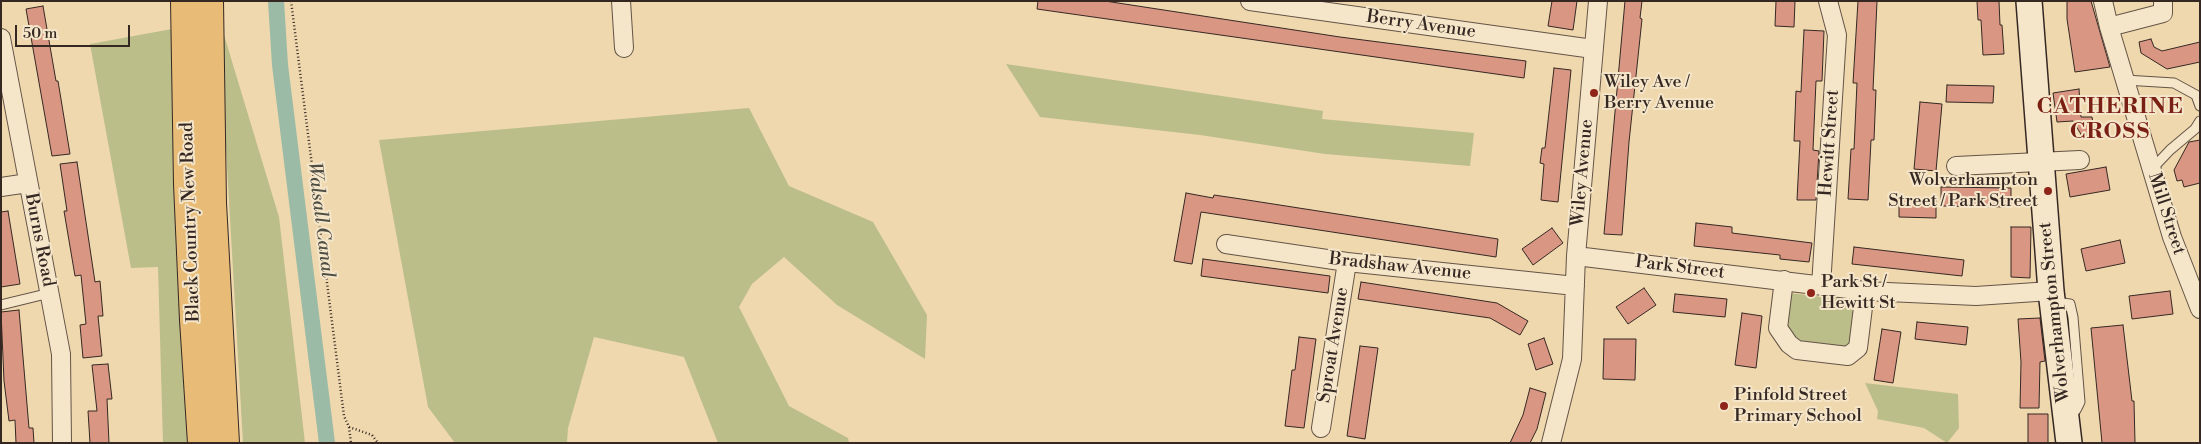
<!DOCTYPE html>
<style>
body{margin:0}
#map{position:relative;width:2201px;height:444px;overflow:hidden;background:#efd8ae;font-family:"Libre Bodoni",serif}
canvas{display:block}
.frame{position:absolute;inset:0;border:2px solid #352823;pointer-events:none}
.scale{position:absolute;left:15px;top:25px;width:115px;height:22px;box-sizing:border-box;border:2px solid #352823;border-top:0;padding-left:6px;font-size:15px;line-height:18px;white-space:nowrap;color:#352823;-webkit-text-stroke:4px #f5e6ca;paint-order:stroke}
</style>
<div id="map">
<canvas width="2201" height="444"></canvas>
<div class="frame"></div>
<div class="scale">50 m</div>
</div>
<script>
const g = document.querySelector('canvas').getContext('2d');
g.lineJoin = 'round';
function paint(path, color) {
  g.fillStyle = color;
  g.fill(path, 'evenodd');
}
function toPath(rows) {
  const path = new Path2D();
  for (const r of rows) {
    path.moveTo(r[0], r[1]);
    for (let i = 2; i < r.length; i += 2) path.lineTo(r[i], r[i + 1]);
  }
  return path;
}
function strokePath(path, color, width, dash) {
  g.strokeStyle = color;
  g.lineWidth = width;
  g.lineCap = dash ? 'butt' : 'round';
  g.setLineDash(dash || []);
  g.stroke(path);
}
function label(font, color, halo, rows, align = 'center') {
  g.font = font + ' "Libre Bodoni",serif';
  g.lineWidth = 4;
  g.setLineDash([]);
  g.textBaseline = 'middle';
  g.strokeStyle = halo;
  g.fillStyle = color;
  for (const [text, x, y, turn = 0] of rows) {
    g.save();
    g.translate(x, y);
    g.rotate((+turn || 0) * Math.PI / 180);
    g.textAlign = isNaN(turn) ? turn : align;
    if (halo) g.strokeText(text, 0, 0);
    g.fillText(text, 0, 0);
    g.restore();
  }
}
const green = toPath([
 [172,29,193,443,163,443,158,267,131,268,90,44],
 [224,35,279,217,305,443,243,443,224,114],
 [1006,64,1323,111,1322,119,1474,133,1470,166,1325,154,1200,135,1040,117],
 [749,108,789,186,873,222,927,315,925,359,837,305,784,257,752,284,739,307,789,406,848,438,849,443,718,443,684,357,594,337,568,428,567,443,455,443,428,407,379,140],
 [1789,293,1857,301,1852,346,1845,350,1797,342,1788,331,1786,320],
 [1865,383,1958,394,1959,428,1947,443,1924,428,1877,419,1878,411]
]);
const canal = toPath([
 [276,1,280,65,327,443]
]);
const building = toPath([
 [1038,1,1105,1,1340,37,1526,61,1524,78,1065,13,1037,9,1038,1],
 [1552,1,1577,1,1573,30,1548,26,1552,1],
 [1625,1,1642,1,1640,18,1642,19,1629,142,1622,235,1604,234,1625,1],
 [1776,1,1795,1,1794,27,1775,26,1776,1],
 [1858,1,1877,1,1873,90,1876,90,1874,140,1871,140,1868,200,1848,199,1851,149,1854,149,1857,83,1853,83,1858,1],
 [1977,1,1999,1,2000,25,2002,25,2004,54,1983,55,1981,20,1978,20,1977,1],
 [2067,1,2091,1,2110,67,2075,72,2067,19,2067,1],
 [43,6,56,81,58,81,70,154,52,156,26,9,43,6],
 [1804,30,1824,31,1822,81,1816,81,1813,150,1819,151,1816,200,1797,200,1800,141,1794,141,1796,91,1801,92,1804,30],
 [2151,39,2154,47,2162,51,2200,42,2200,62,2167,69,2141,53,2139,42,2151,39],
 [1554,68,1571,70,1558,202,1541,200,1544,164,1540,163,1542,148,1545,148,1554,68],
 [1947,85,1994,86,1993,103,1946,102,1947,85],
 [2079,89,2081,117,2092,117,2095,134,2082,136,2073,121,2057,122,2053,93,2079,89],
 [1920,102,1942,104,1936,171,1914,169,1920,102],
 [2200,140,2200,183,2184,187,2182,180,2177,181,2174,170,2189,142,2200,140],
 [77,162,95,282,100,281,103,316,98,316,102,356,83,358,80,325,86,324,81,275,75,276,64,211,67,211,60,164,77,162],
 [2106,167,2110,190,2070,197,2066,174,2106,167],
 [1941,187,2011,188,2011,207,1941,206,1941,187],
 [1186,193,1213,198,1214,195,1241,199,1498,239,1496,257,1201,212,1192,264,1174,261,1186,193],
 [1899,199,1936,200,1936,218,1899,217,1899,199],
 [8,211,20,284,1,287,1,212,8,211],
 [1696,223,1732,227,1732,233,1812,243,1809,262,1780,259,1780,255,1694,246,1696,223],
 [2011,227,2031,227,2030,278,2011,277,2011,227],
 [1552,228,1563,243,1533,265,1522,249,1552,228],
 [2120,240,2125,263,2086,271,2081,249,2120,240],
 [1854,247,1964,260,1962,276,1852,264,1854,247],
 [1203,259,1330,276,1328,293,1201,276,1203,259],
 [1361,282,1497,303,1528,321,1520,335,1490,318,1358,299,1361,282],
 [1644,288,1656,305,1628,324,1616,307,1644,288],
 [2170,291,2173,314,2132,319,2129,296,2170,291],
 [1675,294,1727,299,1725,317,1673,312,1675,294],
 [19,310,29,428,33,428,34,443,16,443,15,420,9,421,4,381,1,312,19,310],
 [1742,313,1762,316,1756,368,1735,365,1742,313],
 [2040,318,2045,361,2040,362,2039,408,2020,408,2021,362,2018,319,2040,318],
 [1917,322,1968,327,1966,345,1915,339,1917,322],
 [2123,325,2132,401,2134,401,2135,443,2102,443,2091,328,2123,325],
 [1882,329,1901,332,1893,383,1874,380,1882,329],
 [1299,337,1316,339,1304,428,1285,426,1292,370,1295,370,1299,337],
 [1544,338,1553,364,1536,370,1528,344,1544,338],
 [1604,339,1636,339,1635,380,1603,379,1604,339],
 [1360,346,1378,348,1365,439,1347,436,1360,346],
 [108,364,112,399,107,399,109,443,90,443,88,411,97,411,92,365,108,364],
 [1530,388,1546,393,1537,429,1530,443,1510,443,1523,415,1530,388],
 [2028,414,2048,414,2048,443,2028,443,2028,414]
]);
const path = toPath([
 [291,1,344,416,349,427,351,443],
 [349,427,372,435,378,443]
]);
const lane = toPath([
 [2125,80,2174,83,2196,95,2200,106],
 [2152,169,2170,150,2195,129,2200,121],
 [2055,302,2070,304,2073,317,2080,402,2076,410,2071,414],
 [1,305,50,293]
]);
const street = toPath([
 [621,1,624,48],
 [1250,1,1593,49],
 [2103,1,2109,27,2172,237,2200,309],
 [2109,27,2163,13,2163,1],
 [1,38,61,354,62,443],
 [1956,166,2080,160],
 [1,187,28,183],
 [1226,244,1347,262,1575,286],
 [1576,256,1865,291,1976,296,2051,291],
 [1784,280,1778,328,1789,344,1797,350,1848,356,1858,348,1865,291],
 [1821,286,1837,35,1828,1],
 [1321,428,1347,262],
 [1551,443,1572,359,1576,256,1598,1]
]);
const secondary = toPath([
 [2029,1,2051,291,2069,443]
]);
const highway = toPath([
 [185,1,188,184,194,320,202,443],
 [209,1,212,203,225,443]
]);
const markers = [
 [1594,93,5,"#8f2418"],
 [2048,191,5,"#8f2418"],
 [1811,293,5,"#8f2418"],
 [1724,406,5,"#8f2418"]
];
const streetNames = [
 ["Berry Avenue",1421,25,8],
 ["Hewitt Street",1830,143,-86],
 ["Wiley Avenue",1583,173,-85],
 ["Mill Street",2166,214,72],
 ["Black Country New Road",191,222,-92],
 ["Burns Road",39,240,79],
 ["Bradshaw Avenue",1400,267,6],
 ["Park Street",1680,268,7],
 ["Wolverhampton Street",2055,312,-96],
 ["Sproat Avenue",1334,345,-81]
];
const poiNames = [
 ["Wiley Ave /",1604,83],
 ["Berry Avenue",1604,104],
 ["Wolverhampton",2038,181,"right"],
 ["Street / Park Street",2038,202,"right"],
 ["Park St /",1821,283],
 ["Hewitt St",1821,304],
 ["Pinfold Street",1734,396],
 ["Primary School",1734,417]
];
const waterNames = [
 ["Walsall Canal",320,220,83]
];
const districtNames = [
 ["CATHERINE",2110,108],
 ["CROSS",2110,133]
];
paint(green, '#bbbe89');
strokePath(canal, '#9bbba6', 16);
paint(building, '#d99683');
strokePath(building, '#352823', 1);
strokePath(lane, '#645446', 11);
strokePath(street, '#645446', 20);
strokePath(secondary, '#352823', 28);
strokePath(highway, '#352823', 30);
strokePath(path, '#352823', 2.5, [1, 2.5]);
strokePath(lane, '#f5e6ca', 9);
strokePath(street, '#f5e6ca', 18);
strokePath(secondary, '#f5e6ca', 25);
strokePath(highway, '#e8bc77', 28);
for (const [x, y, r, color] of markers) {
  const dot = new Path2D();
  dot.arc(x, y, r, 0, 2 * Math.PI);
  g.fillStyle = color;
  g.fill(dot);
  strokePath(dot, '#f5e6ca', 2);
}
label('18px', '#352823', '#f5e6ca', streetNames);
label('18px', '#352823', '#f5e6ca', poiNames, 'left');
label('italic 19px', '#4e4d44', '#f5e6ca', waterNames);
g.letterSpacing = '1px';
label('bold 22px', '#7a1f14', '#f5e6ca', districtNames);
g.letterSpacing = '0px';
</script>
